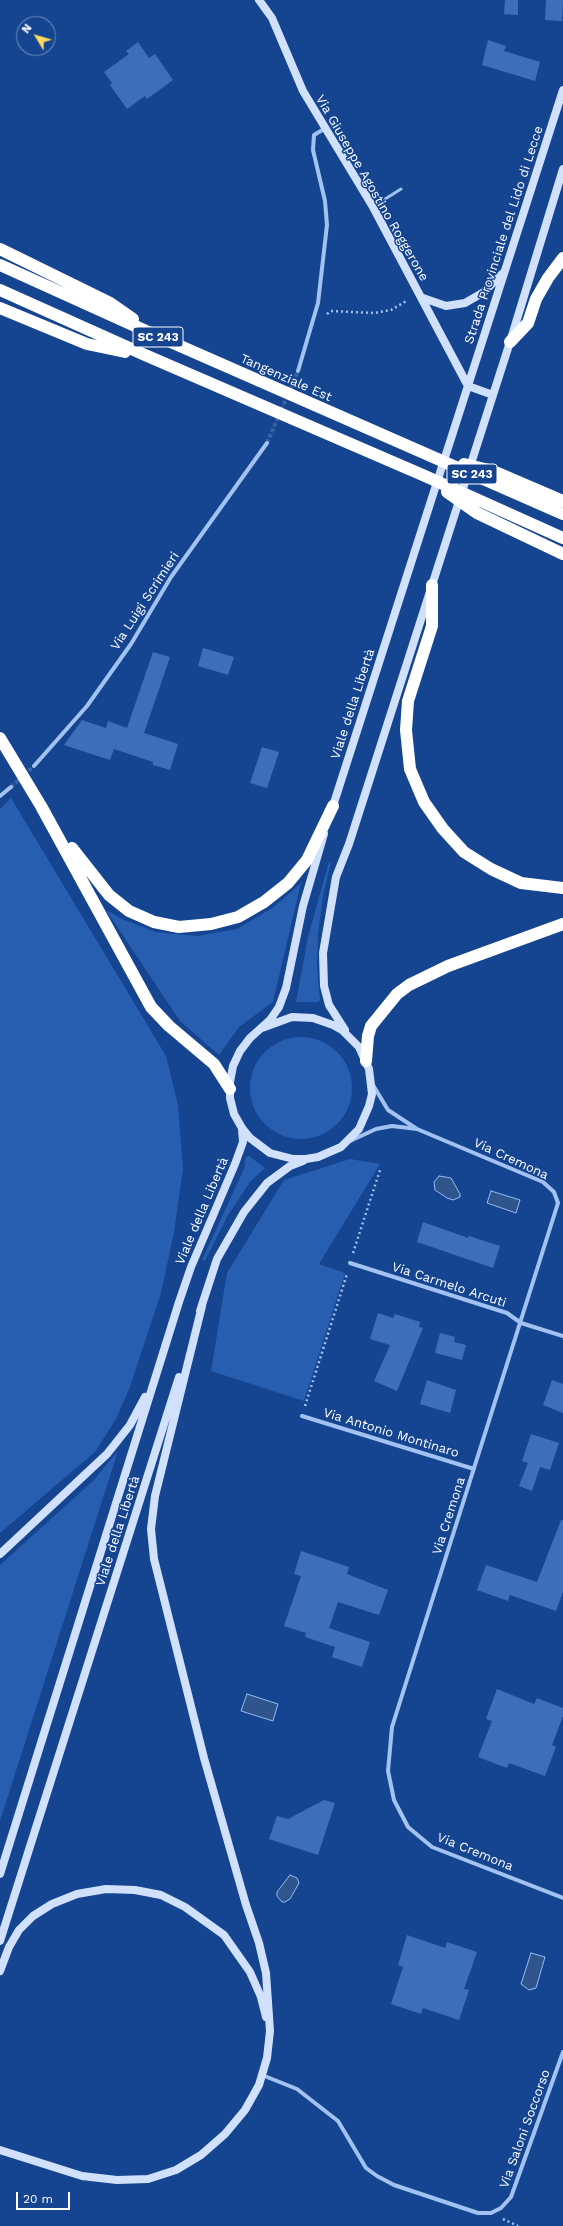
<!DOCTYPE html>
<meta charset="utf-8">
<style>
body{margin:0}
#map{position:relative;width:563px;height:2226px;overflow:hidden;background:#154591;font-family:"Work Sans",sans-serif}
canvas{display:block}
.north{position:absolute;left:16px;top:16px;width:40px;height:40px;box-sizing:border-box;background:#154591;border:1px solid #738fbd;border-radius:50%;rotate:308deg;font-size:11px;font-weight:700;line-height:16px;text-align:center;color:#fff}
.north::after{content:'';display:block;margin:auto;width:14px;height:18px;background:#ffd962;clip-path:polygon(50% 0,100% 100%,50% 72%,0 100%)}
.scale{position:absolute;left:16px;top:2192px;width:54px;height:18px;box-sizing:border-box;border:2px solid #fff;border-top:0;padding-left:5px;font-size:12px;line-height:14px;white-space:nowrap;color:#fff;-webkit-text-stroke:3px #154591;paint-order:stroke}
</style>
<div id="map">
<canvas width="563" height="2226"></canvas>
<div class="north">N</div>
<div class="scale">20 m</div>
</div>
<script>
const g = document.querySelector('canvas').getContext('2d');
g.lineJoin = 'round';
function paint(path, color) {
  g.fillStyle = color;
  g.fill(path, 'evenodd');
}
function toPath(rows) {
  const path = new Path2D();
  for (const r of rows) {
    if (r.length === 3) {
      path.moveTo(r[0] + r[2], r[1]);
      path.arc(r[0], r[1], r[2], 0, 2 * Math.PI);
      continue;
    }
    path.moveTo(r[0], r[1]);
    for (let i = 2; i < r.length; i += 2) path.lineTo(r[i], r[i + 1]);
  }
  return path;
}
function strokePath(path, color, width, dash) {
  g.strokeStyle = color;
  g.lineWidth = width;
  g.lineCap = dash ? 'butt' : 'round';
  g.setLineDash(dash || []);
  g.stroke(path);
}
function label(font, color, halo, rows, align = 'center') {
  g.font = font + ' "Work Sans",sans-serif';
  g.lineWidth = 3;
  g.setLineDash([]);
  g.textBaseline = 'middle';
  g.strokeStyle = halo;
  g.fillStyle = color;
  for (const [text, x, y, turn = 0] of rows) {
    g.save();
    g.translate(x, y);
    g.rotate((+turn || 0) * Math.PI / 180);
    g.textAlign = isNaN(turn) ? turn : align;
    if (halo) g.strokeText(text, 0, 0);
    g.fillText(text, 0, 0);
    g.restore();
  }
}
const green = toPath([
 [11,798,166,1056,178,1105,183,1169,174,1232,161,1293,130,1387,116,1419,95,1452,0,1533,0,809],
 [329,862,331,862,323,896,318,934,317,967,320,1000,318,1002,296,1002,308,937],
 [301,883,273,1002,239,1027,219,1055,180,1021,106,910,122,919,156,932,197,936,237,929,274,907],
 [301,1088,51],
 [249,1156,265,1168,250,1182,227,1217,205,1261,202,1260,244,1169,246,1157],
 [350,1159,380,1164,319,1264,345,1273,304,1401,211,1371,227,1273,284,1180],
 [118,1451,0,1821,0,1565,93,1481]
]);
const water = toPath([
 [439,1176,451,1178,460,1194,460,1197,453,1200,447,1198,435,1190,434,1182,439,1176],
 [491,1191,520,1200,516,1213,487,1203,491,1191],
 [247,1694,278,1704,273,1721,241,1711,247,1694],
 [290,1875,297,1878,299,1883,290,1899,285,1902,282,1902,277,1896,277,1892,290,1875],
 [531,1953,545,1957,536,1988,529,1990,521,1984,531,1953]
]);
const building = toPath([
 [505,0,518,0,518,15,504,14],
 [546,0,563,0,562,21,545,20],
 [488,40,506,46,504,51,540,62,535,81,482,65],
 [138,42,149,58,155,54,173,80,147,99,145,96,127,109,110,85,112,83,104,72,129,54,126,51],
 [203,648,234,657,228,675,198,666],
 [153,652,170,657,144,733,178,744,170,770,153,765,153,762,114,749,110,760,64,745,82,720,106,728,108,721,127,728],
 [262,747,279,752,267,788,250,783],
 [423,1222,468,1238,469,1236,500,1246,493,1268,417,1242],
 [378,1313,393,1318,395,1314,420,1322,419,1327,423,1328,397,1391,374,1381,390,1345,370,1339],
 [440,1333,455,1337,454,1342,466,1345,462,1360,435,1353],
 [427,1380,456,1390,450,1413,420,1404],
 [552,1380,563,1384,563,1413,543,1405],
 [531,1434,559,1443,550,1470,540,1467,532,1491,519,1486,528,1463,522,1461],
 [561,1520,563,1520,563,1592,556,1611,510,1595,508,1601,477,1590,486,1565,537,1582],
 [301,1551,349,1567,347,1574,388,1590,379,1615,338,1602,329,1628,370,1642,362,1667,332,1657,335,1647,305,1637,306,1633,284,1626,301,1576,294,1574],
 [497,1689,534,1704,537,1698,563,1708,563,1716,552,1745,556,1747,545,1776,509,1763,507,1768,478,1757,492,1721,486,1719],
 [324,1800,335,1803,318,1855,269,1839,277,1816,288,1819],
 [407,1935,445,1948,447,1942,477,1952,464,1989,469,1990,459,2020,423,2008,421,2014,391,2004,403,1967,398,1965]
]);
const streetTunnel = toPath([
 [267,443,298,371],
 [11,787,34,766]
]);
const path = toPath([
 [327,314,331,311,374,313,391,310,408,300],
 [353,1253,380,1170],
 [305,1406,347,1274],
 [503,2219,518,2226]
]);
const lane = toPath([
 [374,206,401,189]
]);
const street = toPath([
 [298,371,318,303,327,225,325,201,313,150,314,135,324,129],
 [34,766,87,706,131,644,171,577,267,443],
 [0,796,11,787],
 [417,1129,543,1182,554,1192,558,1203,392,1727,388,1771,394,1800,408,1827,432,1847,563,1898],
 [350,1141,376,1129,392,1126,417,1129,388,1110,373,1085],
 [350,1263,507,1313,521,1323,563,1336],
 [302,1416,474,1469],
 [262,2075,297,2089,338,2121,366,2168,377,2176,394,2185,478,2213,491,2213,501,2208,511,2197,563,2052]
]);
const secondary = toPath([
 [259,0,272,18,303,91,373,207,468,386],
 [423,298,446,306,465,303,484,292,503,273],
 [468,386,493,395],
 [332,809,563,90],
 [262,1028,292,1017,313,1018,333,1025,342,1030,359,1047,369,1069,372,1094,369,1106,359,1129,341,1147,318,1157,306,1159,293,1159,270,1153,250,1138,242,1128,234,1114,230,1098,230,1082,233,1066,240,1051,250,1038,270,1020,279,1007,286,988,303,906,324,834],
 [345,1030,329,1005,324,986,323,953,336,877,349,844,510,342,563,169],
 [200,1311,217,1259,244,1212,267,1183,290,1166,303,1161],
 [0,1554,107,1454,130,1425,145,1397],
 [0,1874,179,1302,191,1267,235,1164,243,1142,242,1129],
 [0,1941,179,1377],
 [0,1971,9,1947,19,1930,33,1916,52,1904,77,1894,106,1889,135,1890,161,1895,185,1907,224,1935,250,1972,261,1997,266,2017],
 [0,2150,82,2176,117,2180,148,2179,176,2170,201,2155,225,2134,245,2110,259,2085,267,2058,270,2031,266,1973,259,1943,246,1905,204,1758,154,1559,151,1529,155,1496,202,1306]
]);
const highway = toPath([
 [0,249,110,303,133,319],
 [0,265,155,335,563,514],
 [0,290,145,355,425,476,563,538],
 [0,308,87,344,125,352],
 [510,342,528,323,536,299,548,278,563,258],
 [464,464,493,471,563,501],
 [447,492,477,513,563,554],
 [432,585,432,626,408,701,406,730,410,769,424,802,443,829,464,852,491,869,521,883,563,888],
 [0,738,41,806,151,1007,169,1026,214,1064,230,1089],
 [72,848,109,895,129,911,154,922,179,927,211,924,238,917,264,902,288,883,307,860,333,806],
 [366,1061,368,1036,371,1026,397,994,409,985,448,966,563,924]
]);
const shields = [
 [158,337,50],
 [472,474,50]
];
const shieldNames = [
 ["SC 243",158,337],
 ["SC 243",472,474]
];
const streetNames = [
 ["Via Giuseppe Agostino Roggerone",372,188,60],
 ["Strada Provinciale del Lido di Lecce",504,235,-72],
 ["Tangenziale Est",286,378,24],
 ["Via Luigi Scrimieri",145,601,-57],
 ["Viale della Libertà",353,704,-72],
 ["Via Cremona",511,1159,25],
 ["Viale della Libertà",202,1211,-67],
 ["Via Carmelo Arcuti",449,1285,18],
 ["Via Antonio Montinaro",391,1433,17],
 ["Via Cremona",449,1516,-72],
 ["Viale della Libertà",118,1531,-72],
 ["Via Cremona",475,1852,22],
 ["Via Saloni Soccorso",525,2129,-70]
];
paint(green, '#275eb0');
paint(water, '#30548c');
strokePath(water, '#94bcf4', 1);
paint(building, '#3d6fb9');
strokePath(streetTunnel, '#3861a2', 4, [4, 2]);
strokePath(path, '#a2c2f1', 2.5, [2, 3]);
strokePath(lane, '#a2c2f1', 3);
strokePath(street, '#a2c2f1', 4);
strokePath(secondary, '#d1e1fc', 8);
strokePath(highway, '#fff', 12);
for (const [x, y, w] of shields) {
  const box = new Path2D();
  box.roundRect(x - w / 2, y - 10, w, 20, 3);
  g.fillStyle = '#154591';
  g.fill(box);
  strokePath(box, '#fff', 1);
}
label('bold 12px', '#fff', null, shieldNames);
label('13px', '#fff', '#154591', streetNames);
</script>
